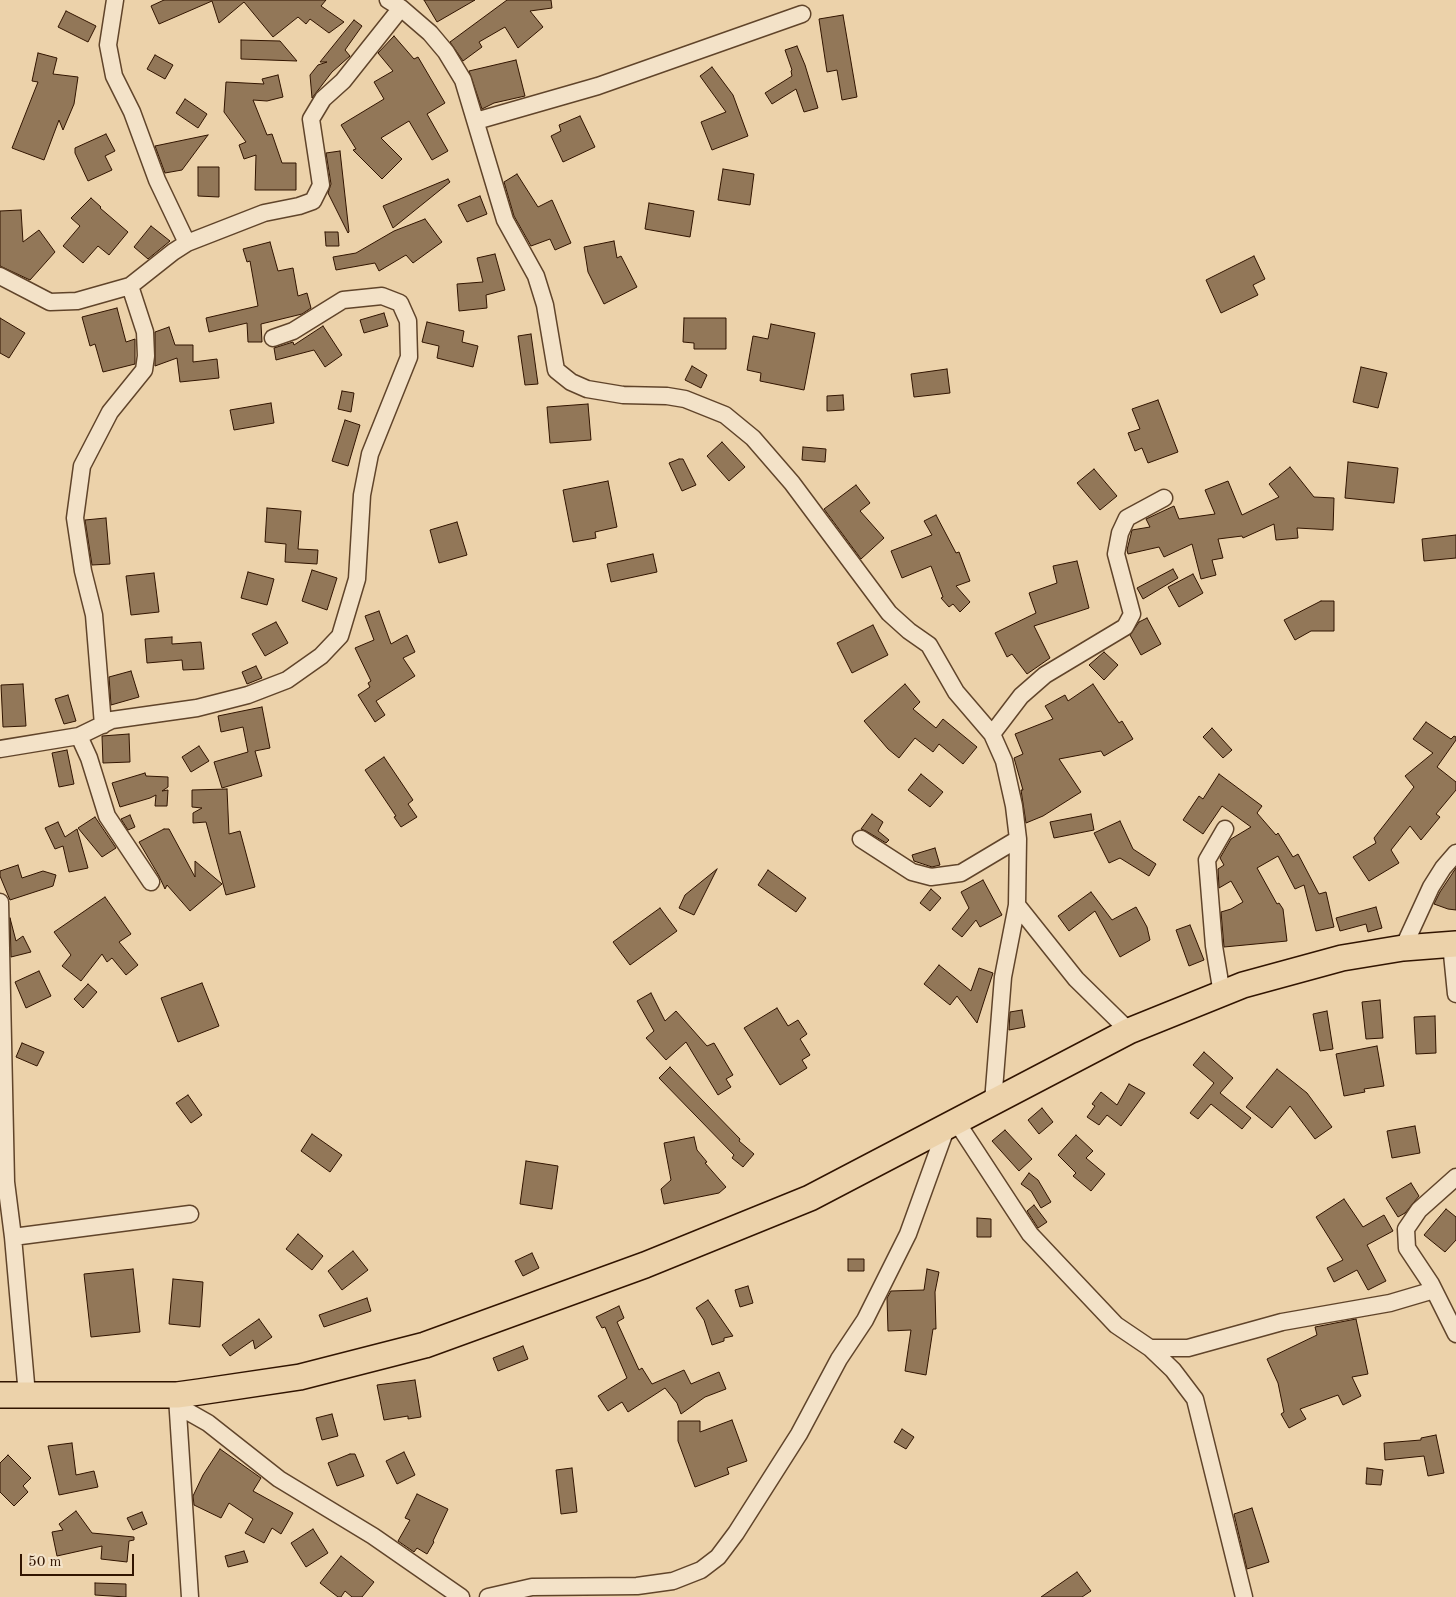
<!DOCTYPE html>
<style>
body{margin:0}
#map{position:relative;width:1456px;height:1597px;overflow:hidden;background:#ecd2aa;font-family:"Old Standard TT",serif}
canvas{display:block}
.scale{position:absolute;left:20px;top:1554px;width:114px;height:22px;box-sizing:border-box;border:2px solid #311400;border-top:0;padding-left:6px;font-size:15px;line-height:18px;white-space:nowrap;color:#311400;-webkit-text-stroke:4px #f3e2c8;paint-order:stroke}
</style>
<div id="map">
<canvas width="1456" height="1597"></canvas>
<div class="scale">50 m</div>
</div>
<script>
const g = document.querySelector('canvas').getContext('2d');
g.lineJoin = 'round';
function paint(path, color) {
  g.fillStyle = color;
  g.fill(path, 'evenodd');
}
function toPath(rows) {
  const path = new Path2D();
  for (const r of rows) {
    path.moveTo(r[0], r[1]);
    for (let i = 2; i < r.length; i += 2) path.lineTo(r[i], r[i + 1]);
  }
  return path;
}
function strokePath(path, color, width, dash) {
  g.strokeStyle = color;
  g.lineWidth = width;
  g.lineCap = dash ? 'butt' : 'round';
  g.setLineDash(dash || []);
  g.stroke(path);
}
const building = toPath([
 [164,0,326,0,321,6,344,22,329,33,310,19,306,24,298,17,273,37,244,2,219,23,212,1,159,24,151,6,164,0],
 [424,0,475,0,437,22,424,0],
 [507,0,551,0,552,8,530,11,543,27,518,48,505,27,479,42,482,47,463,61,450,42,507,0],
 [66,11,96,26,88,42,58,27,66,11],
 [843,15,857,97,842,100,837,70,827,72,819,19,843,15],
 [354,20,362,26,345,50,350,56,332,72,312,98,310,75,318,65,327,62,320,62,354,20],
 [394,36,414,59,418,57,445,103,427,114,448,151,432,160,409,121,381,138,402,159,382,179,353,150,356,149,341,125,384,99,374,82,393,71,378,53,394,36],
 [241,40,280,41,297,61,241,59,241,40],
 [797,46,805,65,818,108,804,112,796,89,772,104,765,93,792,76,791,71,792,70,785,50,797,46],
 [38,53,57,58,53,74,78,77,74,104,63,130,59,120,44,160,12,148,38,82,32,81,38,53],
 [155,55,173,65,165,79,147,69,155,55],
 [516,60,525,96,494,103,482,109,469,71,516,60],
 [712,67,733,95,748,136,712,150,701,122,726,112,700,76,712,67],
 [278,75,283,97,267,101,253,100,267,135,272,134,282,163,296,163,296,190,255,190,256,155,244,159,239,145,246,142,224,112,226,82,264,84,262,79,278,75],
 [185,99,207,114,198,128,176,113,185,99],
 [580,116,595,147,563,162,551,136,561,131,559,125,580,116],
 [106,134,115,151,105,156,112,170,88,181,75,153,75,148,106,134],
 [208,135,182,170,165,173,155,146,208,135],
 [340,151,349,232,348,233,328,193,331,184,326,153,340,151],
 [198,167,219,167,219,197,198,196,198,167],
 [723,169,754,174,750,205,718,200,723,169],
 [517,174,538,207,552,200,571,243,555,250,550,239,531,246,514,216,504,182,517,174],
 [448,179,450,182,393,228,383,206,448,179],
 [480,196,487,214,467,222,458,205,480,196],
 [91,198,101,207,100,208,128,232,109,255,98,246,83,263,63,246,80,226,71,218,91,198],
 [649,203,694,211,690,237,645,229,649,203],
 [21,210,23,242,39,230,55,252,30,280,0,266,0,211,21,210],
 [425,219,442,242,413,263,406,255,379,271,375,263,336,270,333,257,356,253,394,231,425,219],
 [151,226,170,241,148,259,134,247,151,226],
 [325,232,338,232,339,246,326,246,325,232],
 [614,241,617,258,621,256,637,287,604,304,588,272,584,247,614,241],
 [270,242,278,271,293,268,298,296,307,293,311,308,302,314,261,324,262,342,248,342,247,323,209,332,206,318,258,306,250,261,247,262,243,249,270,242],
 [495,254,505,290,486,295,487,308,459,311,457,284,483,282,477,258,495,254],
 [1254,256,1265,279,1253,285,1258,295,1221,313,1206,280,1254,256],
 [117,308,126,342,135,339,135,364,103,372,95,344,90,346,82,317,117,308],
 [384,313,388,326,364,333,360,320,384,313],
 [0,318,25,333,9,358,0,353,0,318],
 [684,318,726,318,726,349,694,349,694,343,683,342,684,318],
 [427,322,464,331,462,342,478,346,473,367,437,358,439,346,422,342,427,322],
 [771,324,815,333,804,390,760,381,761,373,747,370,753,336,768,339,771,324],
 [323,326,342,355,325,367,314,350,276,360,274,348,293,342,294,345,323,326],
 [169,327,175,345,193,345,193,362,217,359,219,378,180,382,177,358,155,366,155,332,169,327],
 [531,334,538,384,525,385,518,336,531,334],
 [692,366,707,375,701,388,685,380,692,366],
 [1361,367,1387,373,1378,408,1353,402,1361,367],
 [947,369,950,393,914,397,911,374,947,369],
 [342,391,354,393,351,412,338,409,342,391],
 [843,395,844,410,827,411,827,396,843,395],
 [1158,400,1178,452,1148,463,1142,448,1135,451,1128,433,1140,429,1132,409,1158,400],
 [271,403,274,423,234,430,230,410,271,403],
 [588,404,591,440,550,443,547,407,588,404],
 [345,420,360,425,348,466,332,461,345,420],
 [722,442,745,467,729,481,707,456,722,442],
 [803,447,826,449,825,462,802,460,803,447],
 [679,459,683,459,696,485,682,491,669,463,679,459],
 [1348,462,1398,468,1394,503,1345,498,1348,462],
 [1290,467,1314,497,1334,498,1333,530,1297,528,1298,538,1276,540,1274,524,1243,538,1242,536,1218,539,1223,558,1212,560,1216,575,1201,579,1192,544,1164,557,1159,547,1128,554,1127,550,1132,530,1150,527,1146,519,1174,506,1179,519,1215,514,1205,490,1228,481,1242,515,1279,497,1269,484,1290,467],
 [1094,469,1117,496,1100,510,1077,483,1094,469],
 [608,481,617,527,595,532,596,538,573,542,563,490,608,481],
 [856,485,870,503,860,511,884,538,861,559,824,509,856,485],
 [267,508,301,511,298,549,318,550,317,564,285,562,286,544,265,542,267,508],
 [936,515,956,553,959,552,970,581,956,586,970,602,960,612,953,604,949,607,941,598,943,597,931,566,902,578,891,551,932,535,924,521,936,515],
 [106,518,110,564,92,565,85,520,106,518],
 [457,522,467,555,439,563,430,530,457,522],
 [1456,535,1456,558,1424,561,1422,539,1456,535],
 [653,554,657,572,611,582,607,564,653,554],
 [1077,561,1089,608,1034,626,1050,658,1027,674,1012,654,1007,657,995,633,1036,613,1029,593,1057,583,1053,566,1077,561],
 [1173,569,1178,578,1143,599,1137,588,1173,569],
 [312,570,337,578,327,610,302,601,312,570],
 [248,572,274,579,267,605,241,598,248,572],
 [154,573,159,612,131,615,126,576,154,573],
 [1193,574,1203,593,1179,607,1168,587,1193,574],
 [1321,601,1334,601,1334,631,1311,631,1295,640,1284,620,1321,601],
 [379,611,391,644,407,635,415,652,403,658,415,676,376,701,385,715,375,722,358,695,370,687,368,683,371,681,355,648,374,640,365,616,379,611],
 [1147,618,1161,644,1141,655,1130,635,1139,622,1147,618],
 [276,622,288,643,265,656,252,634,276,622],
 [873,625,888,655,852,673,837,643,873,625],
 [172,637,172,644,201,642,204,669,183,670,182,660,147,663,145,639,172,637],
 [1104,652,1118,665,1104,680,1089,665,1104,652],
 [256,666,262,678,247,684,242,672,256,666],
 [131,671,139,697,111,705,109,677,131,671],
 [23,684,26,726,3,727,1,685,23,684],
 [905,684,920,702,913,709,936,728,943,719,977,747,963,764,939,744,933,752,915,738,899,758,888,749,864,721,905,684],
 [1093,684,1119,723,1122,721,1133,739,1104,756,1101,751,1059,759,1081,792,1043,816,1026,823,1021,790,1023,790,1014,758,1023,754,1015,734,1053,719,1045,706,1065,695,1068,701,1093,684],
 [68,695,76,721,64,724,55,699,68,695],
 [262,707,270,748,255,751,262,776,222,788,214,762,248,752,243,727,221,732,218,716,262,707],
 [1426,722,1451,739,1454,736,1456,737,1456,740,1437,767,1456,782,1456,790,1436,814,1440,817,1421,840,1410,826,1391,850,1399,863,1369,881,1353,857,1376,843,1374,838,1414,787,1405,776,1433,753,1413,739,1426,722],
 [1212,728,1232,750,1223,758,1203,737,1212,728],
 [129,734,130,762,103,763,102,736,129,734],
 [199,746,209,761,191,772,182,757,199,746],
 [67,750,74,784,59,787,52,753,67,750],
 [384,757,413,800,408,804,417,817,401,827,394,817,396,816,365,770,384,757],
 [145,773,146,776,168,777,168,787,162,791,168,790,167,806,155,806,156,795,150,798,120,807,112,783,145,773],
 [921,774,943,792,930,807,908,790,921,774],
 [1219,774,1262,806,1257,813,1276,835,1278,833,1293,857,1298,854,1319,894,1326,892,1334,927,1316,931,1304,885,1295,889,1278,856,1257,868,1277,904,1279,903,1283,909,1287,941,1224,947,1221,912,1231,909,1243,902,1231,881,1219,888,1218,869,1224,865,1220,858,1231,839,1251,827,1222,806,1203,834,1183,820,1199,796,1203,799,1219,774],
 [227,789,229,834,240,831,255,887,226,895,206,822,193,823,193,813,202,808,192,807,192,790,227,789],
 [872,814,883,822,878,831,889,840,886,843,866,831,861,829,872,814],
 [1091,814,1094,830,1054,838,1050,822,1091,814],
 [130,815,135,827,128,830,121,819,130,815],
 [95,817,116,848,102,857,78,828,95,817],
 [1120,821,1133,849,1156,864,1149,876,1120,858,1109,863,1094,833,1120,821],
 [58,822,65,837,77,829,88,868,69,872,63,846,55,849,45,828,58,822],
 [164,829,169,829,195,877,195,861,222,884,190,911,167,885,165,889,159,876,139,842,164,829],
 [935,848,940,865,932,867,914,861,912,855,935,848],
 [18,865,22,878,43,871,56,875,53,886,10,900,0,876,0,871,18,865],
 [1456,868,1456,910,1448,909,1434,904,1440,892,1456,868],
 [717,869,694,915,679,908,685,895,717,869],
 [768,870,806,898,796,912,758,885,768,870],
 [983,880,1002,915,980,927,976,920,962,937,952,929,969,908,961,892,983,880],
 [931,889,941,898,930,911,920,903,931,889],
 [1091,892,1112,920,1136,907,1147,927,1150,940,1120,957,1095,911,1069,931,1058,916,1091,892],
 [105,897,131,934,119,942,138,965,126,975,112,958,107,962,102,954,81,981,62,966,71,955,54,932,105,897],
 [1376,907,1382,928,1368,932,1366,924,1340,931,1336,918,1376,907],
 [660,908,677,931,630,965,613,942,660,908],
 [10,918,16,941,23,936,31,952,11,957,10,918],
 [1190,925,1204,960,1189,966,1176,930,1190,925],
 [939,965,971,991,979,968,993,973,977,1023,957,996,950,1005,924,984,939,965],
 [39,971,51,996,26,1008,15,982,39,971],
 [202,983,219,1026,178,1042,161,998,202,983],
 [88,984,97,992,83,1008,74,999,88,984],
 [651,993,665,1021,676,1011,707,1046,714,1043,733,1075,726,1079,731,1087,718,1095,686,1042,666,1060,646,1038,654,1031,637,1001,651,993],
 [1380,1000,1383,1038,1366,1039,1362,1002,1380,1000],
 [777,1008,788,1026,798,1020,807,1034,800,1039,810,1055,802,1060,807,1068,780,1085,744,1028,777,1008],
 [1022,1010,1025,1027,1009,1030,1010,1012,1022,1010],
 [1327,1011,1333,1049,1320,1051,1313,1014,1327,1011],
 [1435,1016,1436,1053,1416,1054,1414,1017,1435,1016],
 [22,1043,44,1052,37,1066,16,1057,22,1043],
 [1377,1046,1384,1086,1364,1089,1365,1092,1344,1096,1336,1054,1377,1046],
 [1204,1052,1233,1078,1220,1093,1251,1118,1242,1129,1211,1104,1198,1119,1190,1113,1214,1083,1193,1065,1204,1052],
 [670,1067,740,1139,739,1141,754,1154,743,1167,732,1158,734,1155,659,1078,670,1067],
 [1277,1069,1307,1093,1332,1127,1315,1139,1290,1106,1272,1128,1246,1107,1277,1069],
 [1129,1084,1145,1093,1121,1126,1107,1115,1099,1125,1087,1117,1095,1106,1092,1104,1101,1092,1117,1105,1129,1084],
 [188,1095,202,1115,191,1123,176,1103,188,1095],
 [1042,1108,1053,1122,1039,1134,1028,1120,1042,1108],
 [1415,1126,1420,1153,1392,1158,1387,1131,1415,1126],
 [1005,1130,1032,1159,1019,1171,992,1141,1005,1130],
 [312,1134,342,1155,330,1172,301,1151,312,1134],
 [1076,1135,1093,1151,1086,1158,1105,1174,1091,1191,1073,1176,1076,1173,1058,1155,1076,1135],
 [694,1137,697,1150,707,1162,705,1163,726,1187,719,1193,664,1204,661,1189,671,1180,664,1143,694,1137],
 [526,1161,558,1166,552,1209,520,1204,526,1161],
 [1029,1173,1038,1180,1051,1202,1041,1208,1031,1191,1021,1184,1029,1173],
 [1411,1183,1419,1196,1405,1213,1398,1217,1386,1198,1411,1183],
 [1344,1199,1363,1227,1384,1215,1393,1231,1367,1245,1386,1281,1368,1290,1357,1270,1334,1282,1327,1268,1343,1260,1316,1217,1344,1199],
 [1034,1205,1047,1222,1038,1228,1027,1211,1034,1205],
 [1446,1209,1456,1217,1456,1240,1445,1252,1424,1235,1446,1209],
 [977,1218,991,1219,991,1237,977,1237,977,1218],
 [298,1234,323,1256,312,1270,286,1249,298,1234],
 [353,1251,368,1270,342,1290,328,1271,353,1251],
 [532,1253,539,1268,523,1276,515,1261,532,1253],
 [848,1259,864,1259,864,1271,848,1271,848,1259],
 [133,1269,140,1332,91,1337,84,1274,133,1269],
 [927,1269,939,1272,935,1292,936,1329,933,1329,926,1375,905,1371,911,1330,888,1331,887,1298,891,1291,924,1290,927,1269],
 [173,1279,203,1282,200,1327,169,1324,173,1279],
 [748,1286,753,1303,740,1307,735,1290,748,1286],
 [367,1298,371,1311,324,1327,319,1315,367,1298],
 [708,1300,733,1336,724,1338,724,1341,712,1345,704,1320,696,1308,708,1300],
 [619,1306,624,1318,617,1322,639,1370,642,1368,652,1384,684,1370,691,1384,719,1372,726,1389,705,1397,681,1414,677,1403,665,1388,628,1412,622,1402,608,1411,598,1396,627,1378,605,1327,602,1328,596,1317,619,1306],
 [259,1319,272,1337,255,1349,253,1340,230,1356,222,1345,259,1319],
 [1356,1319,1368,1374,1352,1377,1361,1396,1343,1405,1338,1395,1300,1409,1306,1419,1289,1428,1281,1414,1284,1412,1278,1383,1267,1359,1317,1335,1315,1327,1356,1319],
 [523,1346,528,1359,498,1371,493,1358,523,1346],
 [415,1380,421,1417,408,1419,408,1416,384,1420,377,1385,415,1380],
 [332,1414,338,1436,322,1440,316,1418,332,1414],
 [732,1420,747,1461,727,1468,729,1474,695,1487,678,1441,678,1421,700,1421,700,1432,732,1420],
 [902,1429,914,1437,906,1449,894,1442,902,1429],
 [1436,1435,1444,1473,1428,1476,1424,1456,1385,1460,1384,1443,1421,1440,1421,1438,1436,1435],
 [72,1443,76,1475,94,1471,98,1487,59,1495,48,1446,72,1443],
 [220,1449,261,1478,253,1491,293,1513,281,1534,272,1528,264,1543,245,1533,253,1519,229,1503,221,1518,194,1505,193,1496,203,1475,220,1449],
 [404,1452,415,1475,397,1484,386,1461,404,1452],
 [350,1454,355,1454,364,1476,337,1486,328,1463,350,1454],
 [8,1455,31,1478,23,1486,28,1492,14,1506,0,1492,0,1463,8,1455],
 [572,1468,577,1512,561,1514,556,1470,572,1468],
 [1367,1468,1383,1470,1381,1485,1366,1484,1367,1468],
 [417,1494,448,1509,433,1541,434,1542,427,1554,417,1548,414,1552,398,1541,410,1520,405,1518,417,1494],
 [1252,1508,1269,1562,1247,1569,1234,1514,1252,1508],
 [76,1511,92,1533,134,1537,134,1540,129,1541,127,1562,101,1559,102,1546,57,1556,52,1532,63,1530,59,1524,76,1511],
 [142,1512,147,1524,133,1530,127,1518,142,1512],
 [313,1529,328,1553,306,1567,291,1543,313,1529],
 [244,1551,248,1562,228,1567,225,1556,244,1551],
 [341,1556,374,1582,362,1597,352,1597,345,1591,341,1597,338,1597,320,1583,341,1556],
 [1077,1572,1091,1591,1082,1597,1041,1597,1077,1572],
 [95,1583,126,1584,126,1597,95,1595,95,1583]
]);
const street = toPath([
 [115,0,108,45,114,76,132,112,157,180,187,243],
 [388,0,401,8,430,33,446,52,463,80,505,220,536,276,545,305,556,370,571,382,587,389,623,395,667,396,685,399,725,415,753,438,792,483,889,613,909,631,929,645,956,692,992,734,1004,761,1014,806,1018,839,1017,905,1003,977,993,1102],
 [476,121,598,86,802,14],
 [0,276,50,302,77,301,130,286],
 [103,725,94,615,83,571,75,518,82,466,110,412,144,370,146,356,145,332,130,286,173,252,187,243,264,213,299,206,313,201,321,185,311,119,323,99,343,81,401,8],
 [992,734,1021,696,1045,675,1125,627,1132,614,1116,554,1120,533,1127,518,1164,498],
 [79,736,89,758,107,816,151,882],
 [0,749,79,736,112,720,197,708,248,695,287,680,321,656,340,636,357,579,362,495,370,454,409,357,408,321,400,303,382,296,343,300,293,331,273,338],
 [861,839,912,872,931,877,961,873,1018,839],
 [0,902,6,1182,13,1237,27,1395],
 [1017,905,1076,979,1129,1031],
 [1451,944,1456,994],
 [1403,948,1431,887,1443,868,1456,853],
 [1222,994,1214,946,1207,860,1225,829],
 [956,1121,1030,1234,1116,1325,1150,1348,1173,1370,1195,1399,1244,1597],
 [1456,1177,1419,1210,1406,1229,1407,1248,1431,1284,1456,1334],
 [13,1237,190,1214],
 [1150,1348,1188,1348,1282,1322,1390,1303,1434,1290],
 [177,1397,190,1597],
 [178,1406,208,1423,279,1479,373,1536,461,1597],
 [488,1597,532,1587,637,1586,673,1581,701,1570,718,1557,736,1533,799,1434,839,1359,865,1320,908,1234,947,1126]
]);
const primary = toPath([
 [0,1395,177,1395,199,1392,300,1377,425,1345,645,1265,810,1198,1129,1031,1243,985,1342,958,1403,948,1456,944]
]);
paint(building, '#927758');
strokePath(building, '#311400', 1);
strokePath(street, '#60442a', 19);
strokePath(primary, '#311400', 28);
strokePath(street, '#f3e2c8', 16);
strokePath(primary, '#ecd2aa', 25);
</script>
